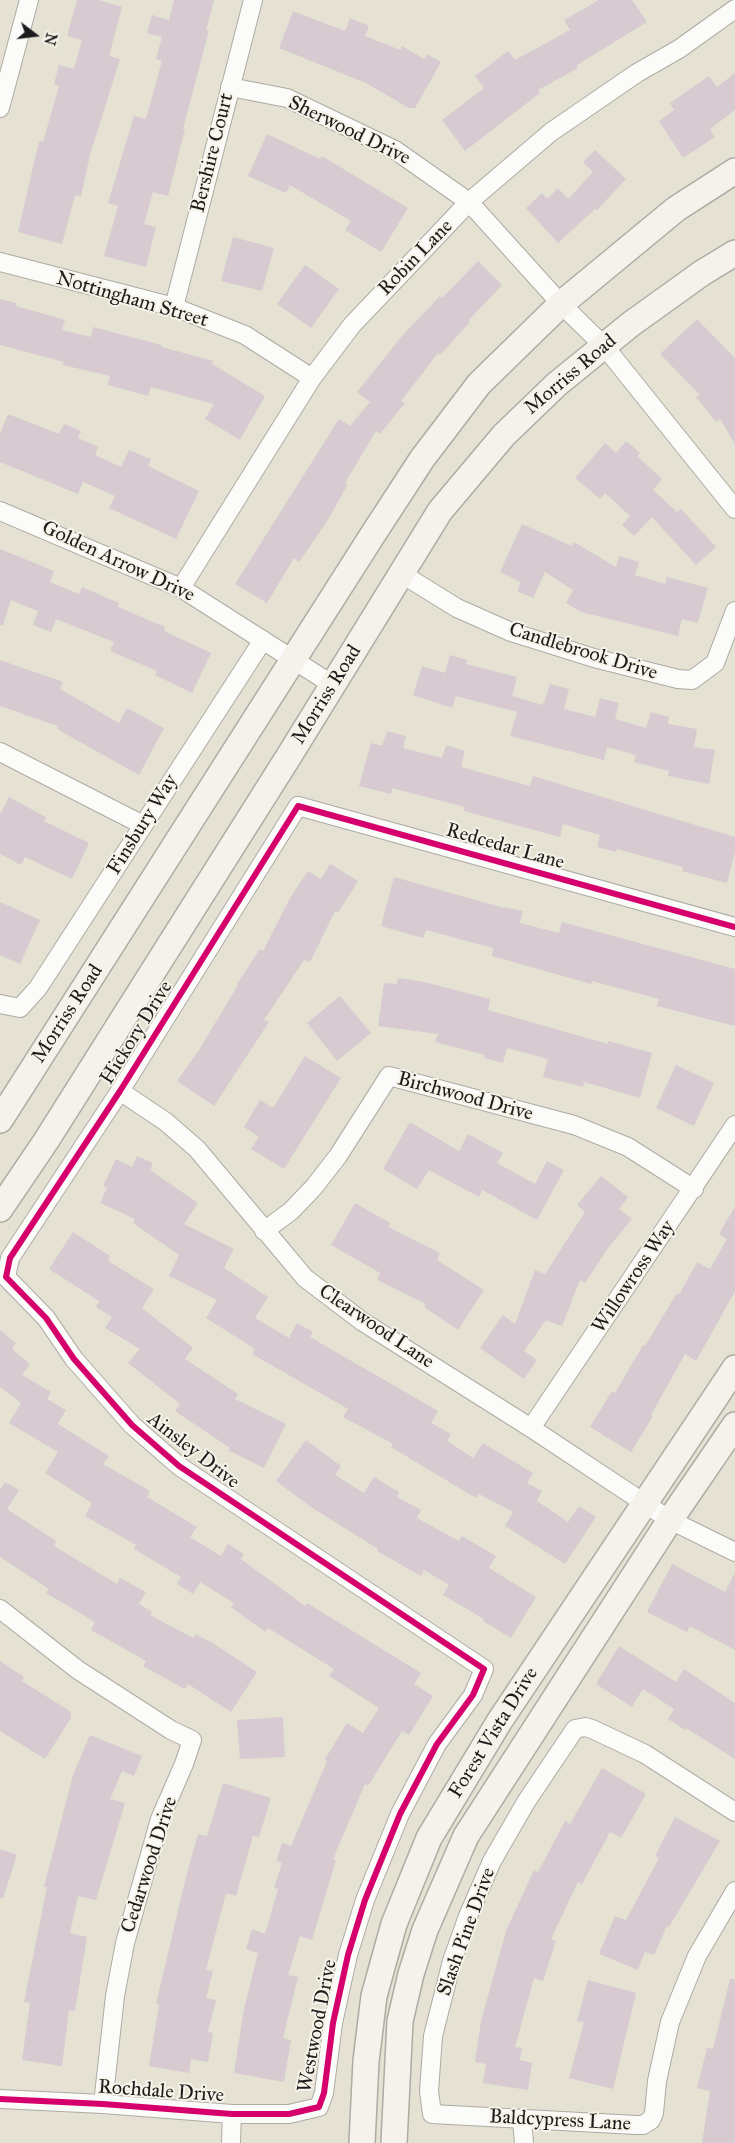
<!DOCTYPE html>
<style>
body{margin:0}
#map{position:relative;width:735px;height:2143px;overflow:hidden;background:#e5e2d4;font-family:"IM FELL Great Primer",serif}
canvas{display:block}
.north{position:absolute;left:10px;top:10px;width:50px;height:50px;-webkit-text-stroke:4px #f7f3e8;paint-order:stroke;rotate:105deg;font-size:14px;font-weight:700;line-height:20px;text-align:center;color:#1c1c1c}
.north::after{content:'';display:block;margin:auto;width:18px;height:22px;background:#1c1c1c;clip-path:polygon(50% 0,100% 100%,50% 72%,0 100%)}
</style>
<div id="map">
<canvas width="735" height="2143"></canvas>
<div class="north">N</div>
</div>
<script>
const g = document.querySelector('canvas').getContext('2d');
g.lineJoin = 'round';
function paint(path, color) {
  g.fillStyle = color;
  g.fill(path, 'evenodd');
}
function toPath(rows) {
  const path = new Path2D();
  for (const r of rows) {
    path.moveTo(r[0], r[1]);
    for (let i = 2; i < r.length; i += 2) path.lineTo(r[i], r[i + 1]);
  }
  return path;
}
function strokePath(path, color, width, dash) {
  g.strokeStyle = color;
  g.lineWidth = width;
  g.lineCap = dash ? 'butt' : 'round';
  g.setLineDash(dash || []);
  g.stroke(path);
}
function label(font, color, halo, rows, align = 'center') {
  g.font = font + ' "IM FELL Great Primer",serif';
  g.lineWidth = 4;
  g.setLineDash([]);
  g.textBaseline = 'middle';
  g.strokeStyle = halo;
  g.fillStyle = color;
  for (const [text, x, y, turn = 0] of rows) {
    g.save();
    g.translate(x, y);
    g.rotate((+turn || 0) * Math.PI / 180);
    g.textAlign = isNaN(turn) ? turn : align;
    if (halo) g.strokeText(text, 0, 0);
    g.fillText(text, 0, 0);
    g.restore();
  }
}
const building = toPath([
 [77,0,98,0,122,7,109,56,120,59,90,155,81,196,75,195,62,244,18,232,39,141,43,142,59,86,54,84,59,65,74,69,82,40,67,36],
 [174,0,214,0,206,30,209,30,183,129,185,129,168,196,153,192,144,224,156,227,146,267,104,256,118,206,108,203,134,116,146,119,162,61,156,59,162,37,147,33,152,15,169,20],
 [599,0,632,0,647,22,577,65,578,68,538,90,540,93,465,151,442,120,484,88,475,76,508,51,515,60,570,30,564,20],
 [293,11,345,31,350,18,369,26,365,36,400,50,402,46,424,59,427,54,441,62,415,108,409,108,366,83,279,48],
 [735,73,735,110,710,129,715,137,683,158,659,121,674,110,670,103,709,76,717,87],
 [267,134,320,159,322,156,408,208,381,252,345,230,351,221,290,185,286,193,248,176],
 [595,150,626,179,597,210,595,209,558,243,526,208,542,193,547,199,558,188,568,199,593,172,583,162],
 [233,237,274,248,262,291,221,281],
 [478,261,502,285,468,321,470,322,440,355,438,353,401,401,405,403,380,434,376,431,345,483,348,484,326,523,299,562,294,558,267,603,235,584,339,419,350,426,370,402,357,392,402,336,440,296,442,298],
 [305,265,339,289,311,328,277,304],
 [0,299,16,303,16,306,65,320,62,330,91,337,93,327,162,345,162,347,213,361,212,364,265,396,240,440,205,419,214,404,151,387,148,396,108,385,110,376,63,365,64,362,0,345],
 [697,319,735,358,735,444,720,419,716,422,696,397,700,395,660,354],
 [8,414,59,434,64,424,81,431,78,438,98,447,95,455,121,467,129,450,151,459,148,466,199,491,176,539,109,508,115,496,83,482,78,494,0,462,0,434],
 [626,441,640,453,637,456,662,479,653,490,677,512,681,509,716,547,696,565,652,517,634,536,622,525,630,516,605,493,600,499,575,478,605,443,616,453],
 [522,524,572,546,574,542,616,567,619,556,639,562,635,575,665,584,667,577,708,588,698,623,682,619,678,636,581,612,566,603,573,590,545,572,533,598,517,591,521,582,500,572],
 [0,549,54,571,50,582,79,594,82,587,119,603,118,607,165,627,164,631,211,653,192,693,155,675,157,671,110,651,114,642,56,619,51,632,33,625,38,611,11,600,3,625,0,625],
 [450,655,467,660,466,664,517,677,512,696,543,705,550,684,569,689,564,709,595,717,600,698,619,703,615,719,646,728,651,712,669,717,668,724,697,729,694,747,715,750,709,784,668,776,669,771,634,762,636,755,607,747,604,760,510,736,517,712,456,696,452,708,413,695,422,666,445,673],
 [0,660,63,682,60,689,119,723,127,708,164,728,139,775,57,729,58,726,0,706],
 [387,731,406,736,403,748,442,758,446,745,465,751,461,767,530,786,533,776,735,837,735,852,727,883,682,871,683,867,617,849,616,852,597,847,600,835,563,824,560,837,464,811,465,807,392,788,391,794,359,786,371,743,382,746],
 [9,797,46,817,44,821,89,843,72,879,25,857,21,865,0,854,0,815],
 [330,864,358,881,338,913,335,911,310,962,304,960,264,1020,269,1022,214,1106,177,1081,199,1050,238,985,237,984,260,949,263,951,290,898,308,871,321,879],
 [394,877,504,908,504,907,523,911,520,923,559,933,562,922,735,969,735,1026,657,1006,659,999,592,981,591,984,492,956,493,948,426,930,423,938,381,926],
 [0,902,40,920,20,964,0,955],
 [398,978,424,982,490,999,488,1010,608,1044,608,1041,652,1053,640,1098,584,1082,583,1087,543,1077,548,1059,507,1048,503,1063,484,1058,485,1055,435,1042,438,1034,378,1026,384,983,397,984],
 [340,996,371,1033,337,1061,307,1023],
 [305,1056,341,1078,284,1169,251,1149,259,1137,244,1127,260,1100,273,1108],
 [676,1065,714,1083,694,1126,656,1108],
 [410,1122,459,1151,468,1134,503,1153,497,1163,535,1184,547,1161,564,1170,537,1220,482,1190,479,1197,429,1170,417,1189,383,1169],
 [137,1156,153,1163,150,1170,198,1203,184,1224,234,1249,224,1268,268,1297,255,1318,289,1338,297,1323,313,1332,310,1337,438,1411,431,1423,451,1434,447,1441,473,1458,483,1443,533,1473,527,1483,542,1491,537,1501,568,1522,579,1506,596,1517,565,1564,505,1526,513,1512,479,1494,476,1498,391,1447,393,1444,343,1417,348,1409,252,1354,255,1349,206,1318,217,1300,169,1276,179,1255,133,1223,135,1219,100,1203,107,1188,103,1186,116,1159,132,1167],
 [601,1176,628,1197,619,1209,632,1219,608,1248,585,1283,580,1280,562,1326,546,1320,524,1351,537,1360,524,1379,480,1348,503,1315,515,1324,535,1270,545,1274,585,1212,577,1205],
 [355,1203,390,1223,388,1227,440,1253,437,1260,484,1290,458,1330,424,1307,426,1304,377,1280,380,1273,331,1245],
 [735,1206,735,1291,696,1361,685,1354,651,1415,653,1416,631,1452,590,1427,612,1391,615,1393,643,1345,645,1346,677,1293,679,1295,697,1262,710,1269,727,1239,719,1234],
 [73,1232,110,1256,108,1261,154,1289,142,1308,193,1348,185,1359,238,1394,235,1399,286,1424,264,1468,228,1450,230,1448,175,1411,180,1404,128,1363,140,1349,105,1328,112,1317,96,1307,99,1301,49,1269],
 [0,1330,16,1343,12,1349,30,1364,22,1375,51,1392,47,1399,66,1410,58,1424,109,1456,103,1464,150,1491,147,1497,197,1527,190,1537,221,1556,228,1544,244,1554,241,1559,305,1606,307,1603,421,1673,414,1684,433,1696,409,1735,402,1731,368,1786,365,1784,333,1859,336,1860,312,1940,300,1936,288,1975,298,1977,283,2038,291,2040,284,2082,234,2073,244,2009,258,1953,246,1949,252,1929,265,1934,278,1889,274,1888,282,1863,276,1861,282,1843,291,1846,327,1761,325,1759,347,1723,363,1733,379,1708,329,1676,334,1669,268,1628,265,1632,231,1607,234,1603,200,1582,193,1594,177,1584,181,1577,134,1549,136,1545,85,1516,92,1503,45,1473,58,1452,9,1423,21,1403,0,1387],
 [306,1440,341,1466,335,1475,364,1493,374,1477,399,1492,397,1497,421,1510,417,1518,459,1541,462,1536,496,1556,489,1568,536,1597,511,1638,483,1621,484,1619,443,1595,449,1585,424,1570,421,1576,377,1551,378,1549,311,1507,276,1481],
 [5,1482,19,1490,7,1509,56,1541,54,1546,117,1584,120,1578,146,1592,139,1604,152,1612,150,1615,193,1638,195,1634,211,1642,257,1672,231,1712,188,1684,185,1689,143,1666,146,1661,91,1630,95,1622,46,1593,49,1589,0,1557,0,1490],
 [672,1564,725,1592,735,1573,735,1650,690,1626,687,1632,647,1612],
 [619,1646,676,1682,684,1669,735,1703,735,1759,686,1728,685,1730,668,1719,674,1709,643,1689,632,1707,596,1684],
 [0,1661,24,1677,22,1681,71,1712,71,1718,45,1759,0,1731],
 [283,1717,285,1757,240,1759,237,1720],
 [90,1735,142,1756,134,1776,122,1771,110,1799,125,1803,96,1900,78,1896,70,1933,87,1937,75,2011,69,2010,62,2066,22,2060,30,2003,24,2002,47,1887,44,1887,73,1775],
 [602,1768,646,1794,621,1838,610,1832,582,1884,578,1882,551,1939,556,1941,543,1981,534,1978,515,2047,522,2048,520,2060,532,2063,528,2090,483,2083,486,2064,475,2062,481,2021,506,1931,534,1870,538,1872,565,1821,570,1824],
 [223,1783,271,1798,259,1837,253,1836,236,1896,226,1893,206,1970,213,1971,206,1998,216,2000,208,2032,213,2033,208,2062,191,2059,189,2073,149,2066,159,2005,156,2004,185,1881,198,1834,207,1836],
 [675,1817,720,1841,669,1927,667,1926,654,1955,645,1952,638,1970,599,1954,615,1916,626,1920,659,1858,655,1856],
 [0,1849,17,1855,3,1898,0,1898],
 [730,1979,735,1979,735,2143,702,2143,710,2091,697,2088,707,2048,713,2049],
 [588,1980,636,1993,613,2089,569,2078,584,2022,577,2021]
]);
const street = toPath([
 [230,87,287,98,395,150,469,202,561,304,605,347,735,509],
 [0,108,29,0],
 [0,262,174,307,245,335,312,378],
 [174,307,253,0],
 [0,511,181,588,333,685],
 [402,574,457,608,511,632,594,658,678,679,692,680,715,663,735,611],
 [181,588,312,378,352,325,469,202,551,132,637,73,679,49,735,9],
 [0,752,143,825],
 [0,1004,20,1008,38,988,263,640],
 [120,1091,166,1122,197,1149,305,1278,363,1322,531,1428,670,1520,735,1552],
 [264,1231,291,1211,314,1187,338,1156,389,1076,574,1125,628,1147,694,1189],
 [531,1428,735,1125],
 [0,1609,78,1670,171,1730,192,1740,184,1764,160,1819,125,1943,115,1996,103,2104],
 [735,1812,645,1754,592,1729,585,1727,575,1729,526,1802,492,1861,468,1916,452,1961,433,2036,429,2091,432,2114,636,2125,643,2125,651,2120,654,2113,657,2081,670,2022,697,1956,735,1891],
 [0,2099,103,2104,232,2114,289,2114,319,2107,324,2093,333,2023,348,1955,365,1900,400,1814,437,1744,473,1695,484,1669,179,1466,132,1425,74,1359,46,1318,6,1277,10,1258,120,1091,298,806,735,927],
 [522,2120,524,2143],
 [231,2143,232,2114]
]);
const secondary = toPath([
 [0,1120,370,539,422,459,479,384,561,304,676,209,735,171],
 [0,1209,46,1141,289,756,440,511,504,435,557,384,631,324,702,273,735,253],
 [362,2143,366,2061,374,1996,394,1924,429,1838,499,1722,735,1368],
 [394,2143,400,2021,411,1974,425,1930,466,1836,670,1520,735,1425]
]);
const cycleway = toPath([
 [0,2099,103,2104,232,2114,289,2114,319,2107,324,2093,333,2023,348,1955,365,1900,400,1814,437,1744,473,1695,484,1669,179,1466,132,1425,74,1359,46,1318,6,1277,10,1258,120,1091,298,806,735,927]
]);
const streetNames = [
 ["Sherwood Drive",349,131,26],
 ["Bershire Court",213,153,-76],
 ["Robin Lane",416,258,-46],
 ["Nottingham Street",132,300,16],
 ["Morriss Road",571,375,-40],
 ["Golden Arrow Drive",118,562,25],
 ["Candlebrook Drive",583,652,17],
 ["Morriss Road",327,695,-58],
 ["Finsbury Way",143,825,-58],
 ["Redcedar Lane",505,847,16],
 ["Morriss Road",68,1014,-57],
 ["Hickory Drive",137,1033,-58],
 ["Birchwood Drive",465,1097,15],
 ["Willowross Way",634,1277,-56],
 ["Clearwood Lane",376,1327,34],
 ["Ainsley Drive",193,1451,38],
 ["Forest Vista Drive",494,1733,-58],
 ["Cedarwood Drive",150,1865,-72],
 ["Slash Pine Drive",467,1932,-70],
 ["Westwood Drive",318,2026,-79],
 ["Rochdale Drive",161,2092,4],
 ["Baldcypress Lane",560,2121,3]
];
paint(building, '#d7cad0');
strokePath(street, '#adaba2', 20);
strokePath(secondary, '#adaba2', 28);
strokePath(street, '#fbfbf9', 18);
strokePath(secondary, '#f5f1eb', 25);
strokePath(cycleway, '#d6006c', 6);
label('20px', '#1c1c1c', '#f7f3e8', streetNames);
</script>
